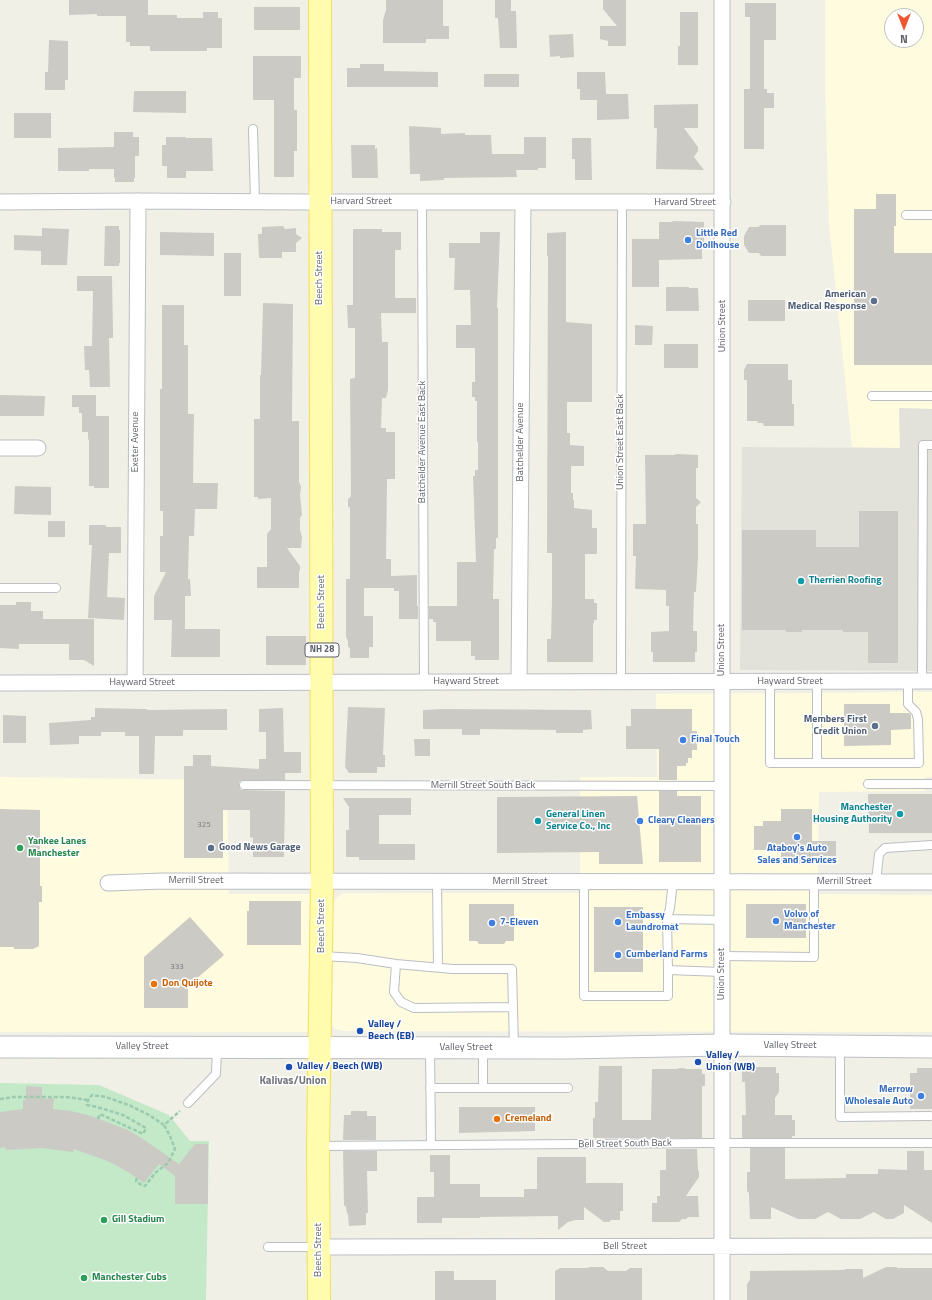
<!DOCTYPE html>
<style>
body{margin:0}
#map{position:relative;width:932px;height:1300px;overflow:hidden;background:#f1f0e7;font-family:"Titillium Web",sans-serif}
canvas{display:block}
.north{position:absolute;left:884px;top:8px;width:40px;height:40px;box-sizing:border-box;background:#fff;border:1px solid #bfc0c3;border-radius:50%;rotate:180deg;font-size:11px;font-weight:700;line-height:16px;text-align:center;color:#5e6168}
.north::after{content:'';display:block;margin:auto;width:14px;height:18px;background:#ef562f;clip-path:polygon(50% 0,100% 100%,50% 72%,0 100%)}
</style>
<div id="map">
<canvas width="932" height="1300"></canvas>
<div class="north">N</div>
</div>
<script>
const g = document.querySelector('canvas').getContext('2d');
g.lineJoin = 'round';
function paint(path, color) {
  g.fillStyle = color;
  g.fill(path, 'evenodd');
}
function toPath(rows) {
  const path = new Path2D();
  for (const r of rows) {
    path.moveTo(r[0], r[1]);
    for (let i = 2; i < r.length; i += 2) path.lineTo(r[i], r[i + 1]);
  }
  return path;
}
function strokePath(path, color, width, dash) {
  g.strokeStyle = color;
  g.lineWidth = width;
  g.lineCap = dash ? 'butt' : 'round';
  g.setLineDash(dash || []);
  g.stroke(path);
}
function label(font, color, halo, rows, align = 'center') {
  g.font = font + ' "Titillium Web",sans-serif';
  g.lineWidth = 3;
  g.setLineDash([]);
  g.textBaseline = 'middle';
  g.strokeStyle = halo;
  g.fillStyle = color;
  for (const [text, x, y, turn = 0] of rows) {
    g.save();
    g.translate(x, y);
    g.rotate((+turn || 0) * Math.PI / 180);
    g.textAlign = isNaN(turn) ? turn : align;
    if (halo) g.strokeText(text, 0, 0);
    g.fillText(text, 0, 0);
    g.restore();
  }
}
const commercial = toPath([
 [825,0,932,0,932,409,899,408,900,448,852,447,829,224,825,88],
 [892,16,916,16,916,40,892,40],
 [932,692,932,777,925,777,925,791,819,792,818,894,932,895,932,1032,342,1031,335,1029,332,1025,331,1021,332,907,336,898,344,893,580,893,580,777,657,777,656,694],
 [0,777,227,780,229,894,310,894,308,1032,0,1032]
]);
const industrial = toPath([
 [899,408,932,409,932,671,740,670,742,447,900,448]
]);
const green = toPath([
 [0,1083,99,1085,169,1115,190,1141,209,1141,206,1300,0,1300]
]);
const building = toPath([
 [69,0,148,0,148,15,177,15,177,18,203,18,203,12,218,12,218,18,222,18,222,48,207,48,207,51,150,51,150,46,130,46,130,42,126,42,126,16,97,16,97,14,69,15],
 [386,0,443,0,443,26,449,26,449,39,426,39,426,43,383,43,383,20,385,13,386,10],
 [495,0,511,0,511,11,516,11,517,48,500,48,498,18,495,18],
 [603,0,626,0,626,46,608,46,608,41,600,39,600,26,617,26,603,9],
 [745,3,776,3,776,40,764,40,764,89,767,89,767,93,774,93,774,108,764,108,764,149,744,149,744,89,750,89,750,17,745,17],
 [254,7,300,7,300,30,254,30],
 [680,12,698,12,698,65,678,65,678,46,680,46],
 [573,34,574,57,560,58,560,56,550,57,549,35],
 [49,40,68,41,68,80,65,80,65,90,45,90,45,72,48,72],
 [253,56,301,56,301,78,294,78,294,110,297,110,297,151,294,151,294,177,274,177,274,100,253,100],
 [360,64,384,64,384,71,438,72,438,87,347,87,347,68,360,68],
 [577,72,605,72,606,94,628,94,629,119,597,120,597,100,580,100,580,89,577,89],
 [484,74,519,74,519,87,484,87],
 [134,91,186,91,186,113,133,112],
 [698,104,698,128,684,128,698,147,698,151,694,157,704,170,656,169,657,128,654,128,654,105],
 [14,113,51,113,51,138,14,138],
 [409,126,441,128,441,134,465,133,465,135,491,135,492,154,524,154,524,137,546,137,546,168,538,168,538,170,516,170,517,177,444,178,444,180,420,181,420,174,410,174],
 [114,132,133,132,133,137,139,137,139,156,135,156,135,178,134,178,134,182,115,182,115,178,114,178,114,169,89,169,89,171,58,171,58,148,114,147],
 [166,137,186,137,186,138,212,138,213,171,186,171,186,178,167,178,167,166,162,166,162,145,166,145],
 [572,138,591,138,592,180,575,180,575,159,572,159],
 [351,145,375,145,375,149,377,148,378,178,352,178],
 [876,194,896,194,896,226,894,226,894,253,932,253,932,365,854,365,854,209,876,209],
 [674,221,704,222,704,246,702,249,702,259,659,260,659,287,632,287,632,239,659,239,659,222,671,222],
 [761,225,786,225,786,256,761,256,759,253,749,253,744,245,744,236,749,227,758,227],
 [105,226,119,226,119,230,120,230,120,263,119,263,119,266,104,266],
 [283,226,285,229,296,228,296,234,302,238,296,243,296,252,282,252,282,258,259,258,258,234,262,234,262,227],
 [42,228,69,229,67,265,41,265,41,251,14,250,14,235,42,236],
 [353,229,382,229,382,232,401,232,401,250,395,250,395,298,416,298,416,313,381,313,382,342,388,342,388,390,386,398,382,398,381,428,386,428,386,432,395,432,395,479,387,479,386,559,391,559,391,576,417,575,417,606,418,606,418,619,399,619,399,591,394,591,394,588,364,588,364,616,373,616,373,647,369,647,369,658,350,658,350,649,348,646,348,641,346,637,346,579,350,579,350,508,348,506,348,499,351,496,350,379,355,378,355,328,348,328,347,305,353,305],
 [160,232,214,233,214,256,160,255],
 [480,232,500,232,497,308,498,308,498,538,496,538,496,549,494,549,493,599,499,599,499,660,475,660,475,656,471,656,471,641,436,641,436,622,433,622,433,619,429,619,429,606,457,606,457,562,476,562,473,476,475,476,475,470,478,470,478,442,477,442,477,401,475,401,475,397,472,397,472,382,475,382,475,348,456,348,456,325,471,325,470,290,454,290,455,258,449,258,449,243,480,243],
 [566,232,566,322,592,324,592,402,567,402,567,433,570,433,570,445,584,446,584,466,571,466,571,493,573,493,573,500,574,500,574,508,592,510,592,528,597,528,597,554,585,554,585,599,594,599,594,603,597,603,597,620,594,620,594,623,593,623,593,662,547,662,547,639,551,639,552,598,552,553,547,553,548,256,547,256,547,233],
 [224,253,241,253,241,296,224,296],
 [77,276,112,276,113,330,113,338,109,338,110,387,90,387,89,370,85,370,84,346,92,346,93,291,77,291],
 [666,287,689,287,689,288,698,288,699,311,666,311],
 [748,300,785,300,785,321,748,321],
 [263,303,293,304,292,421,299,421,299,482,301,487,300,495,302,515,300,518,300,530,302,537,301,548,287,548,300,566,300,570,299,572,299,588,257,588,257,567,267,567,267,534,271,529,271,498,258,499,258,497,254,497,254,419,260,419,260,375,261,375],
 [162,305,184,305,184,345,188,345,188,414,194,414,193,483,218,483,217,509,195,509,194,536,189,536,188,579,190,579,191,596,185,596,185,629,220,629,220,657,171,657,172,620,154,620,154,596,166,572,160,572,160,536,163,536,163,511,160,511,160,389,162,389],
 [635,325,653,326,652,345,635,345],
 [664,344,698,344,698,368,664,368],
 [747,364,788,364,788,380,792,380,792,404,794,404,794,426,764,426,763,423,758,423,757,421,747,421,747,380,744,380,744,370],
 [0,395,45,396,44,416,0,416],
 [72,395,96,395,96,416,109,416,109,488,94,488,94,486,89,486,89,440,88,439,88,432,82,432,82,413,79,413,79,407,72,407],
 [676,454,698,455,698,468,696,468,696,498,701,502,696,507,696,524,698,524,698,557,696,592,694,592,693,631,697,631,697,652,695,652,695,662,653,662,653,652,651,652,651,632,669,631,669,606,666,606,666,590,636,589,635,588,636,556,633,556,633,524,646,524,645,455,674,455],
 [15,486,51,487,51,515,14,514],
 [859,511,898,511,898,663,868,663,868,632,843,632,843,630,802,630,802,632,786,632,786,630,742,630,742,530,816,530,816,547,859,547],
 [48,521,65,521,65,537,48,537],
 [89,525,106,525,106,527,121,527,121,553,109,553,107,597,125,598,124,620,88,618,92,545,89,545],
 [16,602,31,602,31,611,43,611,43,619,94,619,94,666,84,660,69,660,69,644,19,644,19,649,0,648,0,605,16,605],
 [266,636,306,636,306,665,266,665],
 [844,704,890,704,890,713,909,713,911,715,911,729,891,730,891,745,844,746],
 [348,707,385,708,383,755,385,755,385,767,377,767,377,773,349,773,345,767],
 [95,708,147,709,147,710,227,709,227,730,183,730,183,736,155,736,154,774,139,774,139,736,125,736,125,732,101,732,101,736,79,736,79,744,50,745,49,723,91,720,91,717,95,717],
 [283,708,284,752,301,752,301,773,285,773,285,780,244,780,239,782,239,785,241,790,244,790,285,791,284,857,253,857,253,838,250,837,250,810,223,810,223,858,184,858,184,766,193,766,193,755,211,755,211,766,259,769,259,759,266,759,266,732,259,732,259,709],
 [444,709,591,710,592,729,583,730,583,733,556,733,556,730,480,729,480,735,462,735,462,729,423,729,423,710],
 [631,709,692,709,692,731,697,731,697,750,692,750,692,758,688,758,688,763,686,763,686,766,677,766,677,780,659,780,659,749,626,749,626,726,631,726],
 [3,715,26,716,26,743,3,743],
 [414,739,430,739,430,756,415,756],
 [659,791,677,791,677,796,701,796,701,862,659,862],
 [868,794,932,794,932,833,869,833],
 [637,796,643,864,599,864,599,852,497,853,497,797],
 [343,798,411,798,411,815,379,815,379,844,415,844,415,860,359,860,359,857,346,857,346,830,349,830,349,807],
 [0,809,40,810,40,886,42,886,42,902,39,902,39,946,33,949,14,949,14,947,0,947],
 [781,809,812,809,812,841,836,841,836,856,812,856,812,864,781,864,781,850,754,850,754,826,763,826,763,821,781,821],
 [249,901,301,901,301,945,247,945,247,911,249,911],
 [469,904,514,904,514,941,506,941,504,944,479,944,477,941,469,941],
 [746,904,806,904,806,938,746,938],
 [594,907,643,907,643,972,594,972],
 [190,917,224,955,188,986,188,1008,144,1008,144,957],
 [599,1066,622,1066,622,1120,651,1120,652,1069,677,1069,679,1068,684,1068,686,1069,702,1069,702,1074,705,1074,705,1086,702,1086,702,1138,593,1138,593,1118,595,1118,595,1102,598,1102],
 [755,1067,776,1067,776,1073,779,1073,779,1092,775,1098,775,1115,792,1115,792,1120,795,1120,795,1136,792,1136,792,1138,742,1138,742,1115,746,1115,745,1082,742,1082,742,1069,752,1069],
 [917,1068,932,1068,932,1109,910,1109,910,1073,917,1073],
 [26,1086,42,1087,42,1099,54,1098,53,1109,71,1111,91,1116,128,1130,143,1139,179,1164,195,1144,208,1144,208,1204,175,1204,175,1176,159,1164,144,1183,128,1172,110,1162,74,1149,73,1152,42,1148,6,1150,5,1147,0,1148,0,1112,23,1109,23,1100,26,1100],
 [459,1107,535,1107,535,1131,459,1133],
 [351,1111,367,1111,367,1116,376,1116,376,1140,343,1140,344,1115,351,1115],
 [750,1148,785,1148,785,1179,846,1178,846,1174,878,1174,878,1169,907,1170,907,1151,924,1151,924,1170,932,1170,932,1223,904,1205,904,1213,893,1219,886,1219,874,1212,860,1219,841,1219,828,1212,815,1219,798,1219,771,1207,771,1219,750,1219,749,1193,747,1191,747,1172,750,1172],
 [666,1149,697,1149,698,1170,699,1172,699,1177,686,1196,698,1196,699,1217,688,1217,686,1219,682,1219,679,1222,652,1222,652,1203,657,1203,657,1196,660,1196,660,1170,666,1170],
 [343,1151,377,1151,377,1171,367,1171,368,1213,366,1213,366,1225,349,1226,348,1215,347,1213,346,1207,344,1205],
 [430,1155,450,1155,450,1184,480,1184,480,1197,524,1197,524,1189,537,1189,537,1157,586,1157,586,1183,623,1183,623,1211,620,1211,620,1220,611,1220,609,1222,604,1222,584,1207,584,1220,575,1220,568,1222,558,1230,558,1216,480,1217,480,1218,442,1218,442,1223,417,1223,417,1197,434,1197,434,1172,430,1172],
 [589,1267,603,1267,608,1271,626,1271,630,1268,642,1268,642,1300,555,1300,555,1271,560,1268,589,1268],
 [886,1267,897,1267,897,1268,932,1268,932,1300,747,1300,747,1284,750,1280,750,1271,844,1270,846,1269,862,1269,863,1270,863,1278],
 [435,1271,454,1271,454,1280,496,1280,496,1300,435,1300]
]);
const path = toPath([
 [0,1099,14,1097,66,1097,88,1100],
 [98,1119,100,1114,143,1134,146,1128,123,1115,97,1107,87,1105,88,1100,92,1095,106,1097,131,1106,149,1115,164,1125,180,1111],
 [137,1178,136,1181,140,1184,145,1186,149,1181,155,1173,168,1163,175,1149,170,1136,164,1125]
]);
const service = toPath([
 [253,129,255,202],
 [422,202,424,682],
 [906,215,932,215],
 [872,396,932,396],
 [0,588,56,588],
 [817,681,817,763],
 [922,681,923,445,932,445],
 [621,682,622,202],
 [770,682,770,763,919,763,918,719,916,712,908,704,908,681],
 [868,784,932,784],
 [244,785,722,786],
 [437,882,438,967],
 [584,882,584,996,668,996,668,970],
 [876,882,879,854,885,848,932,845],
 [667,919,670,908,673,881],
 [722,920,667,919,668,970,722,972],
 [322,956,357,958,396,964,453,969,512,969,514,1047],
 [722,956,814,957,814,882],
 [396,964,394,992,401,1002,414,1008,513,1007],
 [840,1047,840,1117,930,1116],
 [430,1048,431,1145],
 [483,1048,483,1088,568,1088],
 [430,1088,483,1088],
 [188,1103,216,1074,217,1048],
 [319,1146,707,1143,932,1143],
 [268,1247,318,1247]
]);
const minor = toPath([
 [0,202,138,201,307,202,723,202],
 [0,448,38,448],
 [519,682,523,202],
 [0,683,932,681],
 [135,683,138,201],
 [108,883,163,881,932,882],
 [319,1247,932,1246],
 [722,1300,722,0]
]);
const secondary = toPath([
 [0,1047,568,1048,722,1045,932,1047]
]);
const primary = toPath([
 [319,1300,318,1146,322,882,320,0]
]);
const markers = [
 [688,240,4,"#3f7fe0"],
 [874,301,4,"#5c6f8a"],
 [801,581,4,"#0f9aa8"],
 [875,726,4,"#5c6f8a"],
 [683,740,4,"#3f7fe0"],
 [900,814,4,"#0f9aa8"],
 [538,821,4,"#0f9aa8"],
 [640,821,4,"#3f7fe0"],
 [797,837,4,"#3f7fe0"],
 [20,848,4,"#2e9e5b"],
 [211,848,4,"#5c6f8a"],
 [776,921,4,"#3f7fe0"],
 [618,922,4,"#3f7fe0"],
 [492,923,4,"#3f7fe0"],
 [618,955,4,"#3f7fe0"],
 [154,984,4,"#e8710a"],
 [360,1031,4,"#1a4fb4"],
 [698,1062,4,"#1a4fb4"],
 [289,1067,4,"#1a4fb4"],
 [921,1096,4,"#3f7fe0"],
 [497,1119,4,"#e8710a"],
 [104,1220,4,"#2e9e5b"],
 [84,1278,4,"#2e9e5b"]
];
const numberNames = [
 ["325",204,825],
 ["333",177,967]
];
const shields = [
 [322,650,34]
];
const shieldNames = [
 ["NH 28",322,650]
];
const streetNames = [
 ["Harvard Street",361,202],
 ["Harvard Street",685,203],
 ["Beech Street",320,278,-90],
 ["Union Street",723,326,-90],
 ["Exeter Avenue",136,442,-90],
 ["Batchelder Avenue East Back",423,442,-90],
 ["Batchelder Avenue",521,442,-90],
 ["Union Street East Back",621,442,-90],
 ["Beech Street",322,602,-90],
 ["Union Street",722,650,-90],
 ["Hayward Street",466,682],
 ["Hayward Street",790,682],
 ["Hayward Street",142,683],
 ["Merrill Street South Back",483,786],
 ["Merrill Street",196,881],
 ["Merrill Street",520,882],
 ["Merrill Street",844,882],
 ["Beech Street",322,926,-90],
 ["Union Street",722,974,-90],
 ["Valley Street",790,1046],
 ["Valley Street",142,1047],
 ["Valley Street",466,1048],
 ["Bell Street South Back",625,1144,-1],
 ["Bell Street",625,1247],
 ["Beech Street",319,1250,-90]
];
const shopNames = [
 ["Little Red",696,234],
 ["Dollhouse",696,246],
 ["Final Touch",691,740],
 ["Cleary Cleaners",648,821],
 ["Ataboy's Auto",797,849,"center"],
 ["Sales and Services",797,861,"center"],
 ["Volvo of",784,915],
 ["Manchester",784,927],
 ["Embassy",626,916],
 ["Laundromat",626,928],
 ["7-Eleven",500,923],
 ["Cumberland Farms",626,955],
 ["Merrow",913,1090,"right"],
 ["Wholesale Auto",913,1102,"right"]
];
const serviceNames = [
 ["American",866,295],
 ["Medical Response",866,307],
 ["Members First",867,720],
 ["Credit Union",867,732],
 ["Good News Garage",219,848,"left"]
];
const cultureNames = [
 ["Therrien Roofing",809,581],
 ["Manchester",892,808,"right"],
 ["Housing Authority",892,820,"right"],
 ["General Linen",546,815],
 ["Service Co., Inc",546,827]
];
const leisureNames = [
 ["Yankee Lanes",28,842],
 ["Manchester",28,854],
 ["Gill Stadium",112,1220],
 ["Manchester Cubs",92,1278]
];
const foodNames = [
 ["Don Quijote",162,984],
 ["Cremeland",505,1119]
];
const transitNames = [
 ["Valley /",368,1025],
 ["Beech (EB)",368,1037],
 ["Valley /",706,1056],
 ["Union (WB)",706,1068],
 ["Valley / Beech (WB)",297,1067]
];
const neighbourhoodNames = [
 ["Kalivas/Union",293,1081]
];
paint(commercial, '#fffbde');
paint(industrial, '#e2e2db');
paint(green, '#c3e9c8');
paint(building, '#cccac4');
strokePath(service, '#bbbec3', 10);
strokePath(minor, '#bbbec3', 17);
strokePath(secondary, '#bcbec5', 23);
strokePath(primary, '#f6de5b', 24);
strokePath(path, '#9ccaaf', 2.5, [4, 2]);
strokePath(service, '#fff', 8);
strokePath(minor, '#fff', 15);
strokePath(secondary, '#fff', 21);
strokePath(primary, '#fffcae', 22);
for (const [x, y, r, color] of markers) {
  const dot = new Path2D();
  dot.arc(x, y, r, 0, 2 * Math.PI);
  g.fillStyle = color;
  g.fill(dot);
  strokePath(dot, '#fff', 1.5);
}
label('8px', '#7a7b7f', null, numberNames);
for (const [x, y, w] of shields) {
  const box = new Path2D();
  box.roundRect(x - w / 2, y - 7, w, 14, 3);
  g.fillStyle = '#fff';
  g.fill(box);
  strokePath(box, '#5e6168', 1);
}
label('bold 9px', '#5e6168', null, shieldNames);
label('10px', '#5e6168', '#fff', streetNames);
label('bold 10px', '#366cbe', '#fff', shopNames, 'left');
label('bold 10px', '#4e5e75', '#fff', serviceNames, 'right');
label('bold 10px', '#0d838f', '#fff', cultureNames, 'left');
label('bold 10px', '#27864d', '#fff', leisureNames, 'left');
label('bold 10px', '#c56008', '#fff', foodNames, 'left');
label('bold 10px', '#164399', '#fff', transitNames, 'left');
label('bold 11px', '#6f737a', '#fff', neighbourhoodNames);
</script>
